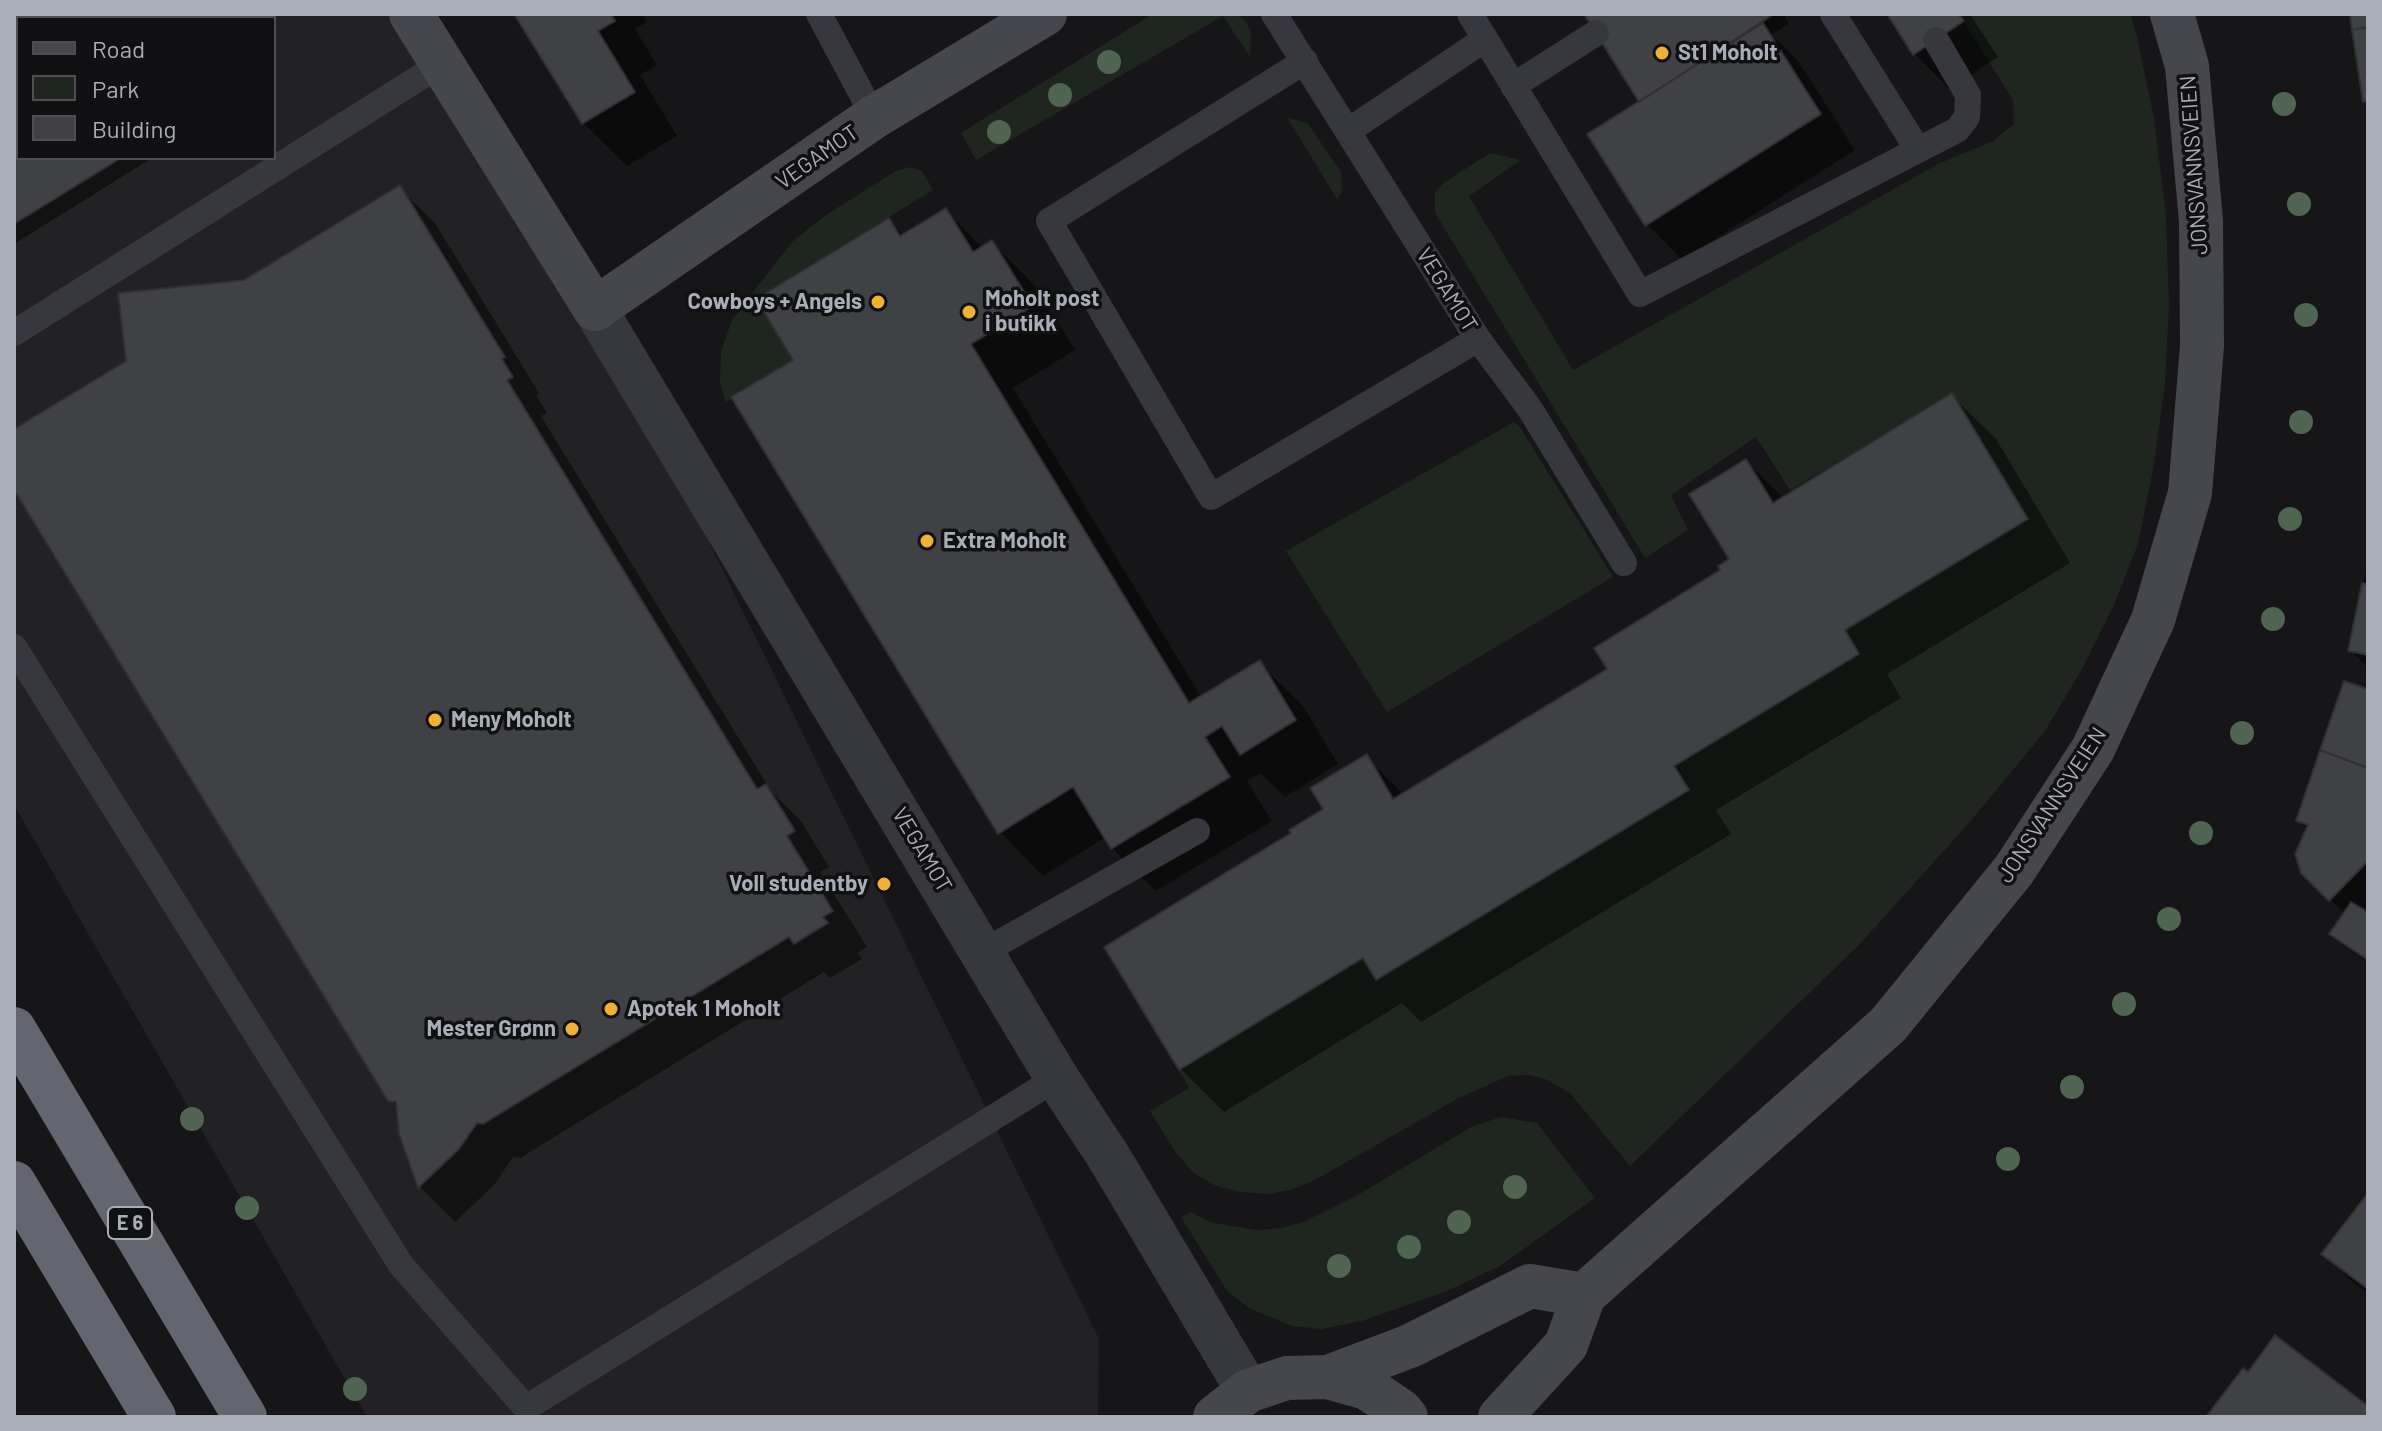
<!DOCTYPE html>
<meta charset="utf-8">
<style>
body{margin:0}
#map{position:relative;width:2382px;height:1431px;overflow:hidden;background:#161618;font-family:Barlow,sans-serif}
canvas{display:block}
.frame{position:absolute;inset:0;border:16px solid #a8adb8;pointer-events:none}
.legend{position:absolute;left:16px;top:16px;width:260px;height:144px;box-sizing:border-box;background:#111113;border:2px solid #4d4f55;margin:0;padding:10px 14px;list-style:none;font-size:24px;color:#a8adb8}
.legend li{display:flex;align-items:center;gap:16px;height:40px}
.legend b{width:40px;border:2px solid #4d4f55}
</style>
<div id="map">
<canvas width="2382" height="1431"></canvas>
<div class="frame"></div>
<ul class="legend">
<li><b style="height:10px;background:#45474d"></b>Road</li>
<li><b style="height:22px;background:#1e261f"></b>Park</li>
<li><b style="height:22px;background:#404145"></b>Building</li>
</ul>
</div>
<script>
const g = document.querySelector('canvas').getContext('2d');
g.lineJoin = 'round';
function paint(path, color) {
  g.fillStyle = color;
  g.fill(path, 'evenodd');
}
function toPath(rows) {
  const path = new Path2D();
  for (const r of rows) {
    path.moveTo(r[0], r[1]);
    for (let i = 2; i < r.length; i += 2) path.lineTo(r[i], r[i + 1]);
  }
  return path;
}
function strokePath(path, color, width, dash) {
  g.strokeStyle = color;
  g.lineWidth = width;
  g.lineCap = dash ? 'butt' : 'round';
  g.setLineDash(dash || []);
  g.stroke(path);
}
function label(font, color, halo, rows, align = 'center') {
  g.font = font + ' Barlow,sans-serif';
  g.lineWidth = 7;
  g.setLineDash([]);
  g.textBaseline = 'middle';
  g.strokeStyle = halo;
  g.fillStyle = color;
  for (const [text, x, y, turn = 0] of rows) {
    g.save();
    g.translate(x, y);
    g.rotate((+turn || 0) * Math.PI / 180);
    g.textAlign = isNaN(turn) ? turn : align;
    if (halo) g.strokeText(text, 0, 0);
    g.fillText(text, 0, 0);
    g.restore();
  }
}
const built = toPath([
 [14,14,411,14,595,309,1099,1339,1098,1417,367,1417,14,805],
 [18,18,274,18,274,158,18,158]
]);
const green = toPath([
 [1153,14,1237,14,1246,22,1251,32,1250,57,1223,16,976,160,961,133],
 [1959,14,2130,14,2136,32,2154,118,2166,215,2169,305,2165,384,2153,470,2138,544,2113,607,2082,669,2045,731,1969,823,1858,946,1630,1166,1570,1093,1545,1079,1530,1075,1508,1076,1457,1099,1315,1180,1291,1190,1268,1194,1241,1192,1216,1186,1194,1173,1176,1153,1150,1111,1189,1088,1179,1070,1363,958,1377,980,1688,790,1674,766,1859,654,1845,630,2028,519,1952,394,1790,490,1756,437,1671,495,1688,530,1645,558,1435,213,1435,193,1442,184,1490,153,1521,160,1469,196,1573,370,1938,164,1993,141,2014,124,2013,100],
 [1287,117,1308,124,1341,172,1342,192,1337,199],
 [909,167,922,171,933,190,756,299,793,360,726,402,720,384,721,351,732,320,753,292,793,241,826,215,894,172],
 [1514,422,1520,427,1613,577,1387,712,1286,551],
 [1501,1117,1537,1123,1595,1198,1500,1266,1447,1291,1362,1321,1321,1329,1292,1326,1249,1308,1227,1291,1181,1217,1191,1212,1213,1223,1257,1230,1282,1228,1303,1222,1356,1196,1471,1127]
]);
const shadow = toPath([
 [14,14,77,14,80,18,18,18,18,158,152,158,14,244],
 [517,14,642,14,647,22,635,29,657,65,640,75,677,136,627,166,583,123],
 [1586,14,1783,14,1789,23,1772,35,1798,61,1855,150,1682,260,1647,224,1642,102],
 [1884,14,1970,14,1998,57,1949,89,1914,53,1899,29],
 [399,188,435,223,539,393,536,395,547,413,541,416,771,791,801,821,829,867,820,872,867,947,857,953,862,959,830,978,824,972,520,1158,513,1157,494,1185,455,1222,420,1187,401,1134,398,1108,390,1099,14,486,14,432,128,362,245,282],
 [946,211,983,248,992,242,1035,286,1075,350,1013,388,1202,698,1259,663,1303,706,1338,764,1285,797,1260,773,1247,781,1272,821,1156,891,1112,848,1106,837,1043,876,1000,832,796,360,889,220,904,236],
 [1952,396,1996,439,2070,563,1887,674,1901,698,1716,810,1731,834,1421,1022,1402,1003,1224,1112,1180,1068,1294,834,1326,810,1366,757,1404,795,1610,670,1723,571,1731,560,1746,461,1784,499],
 [2368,561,2368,668,2350,650],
 [2368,692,2368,962,2344,946,2331,933,2345,914,2302,872,2308,830,2298,820],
 [2368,1196,2368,1293,2349,1279,2324,1254]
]);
const building = toPath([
 [14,14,63,14,59,18,18,18,18,158,121,158,14,224,14,14],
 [118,14,212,14,214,18,112,18,118,14],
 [514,14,611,14,615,21,598,31,635,92,582,124,514,14],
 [1584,14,1774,14,1639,102,1584,14],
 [1887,14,1959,14,1964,21,1913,55,1887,14],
 [2350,14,2368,14,2368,27,2352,30,2350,14],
 [1763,23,1821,114,1645,226,1587,134,1763,23],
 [2368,27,2368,101,2363,102,2352,30,2368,27],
 [400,185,505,357,502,359,513,377,507,380,757,789,766,784,795,831,787,836,833,911,823,917,828,923,794,944,789,937,483,1124,477,1123,459,1149,418,1188,399,1134,396,1102,388,1101,14,490,14,429,126,361,118,293,244,280,400,185],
 [946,208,973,252,992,240,1033,306,971,344,1189,703,1260,660,1296,720,1240,755,1222,726,1205,737,1230,777,1111,849,1073,787,998,834,731,397,793,360,756,299,889,218,900,236,946,208],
 [1952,393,2028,519,1845,630,1859,654,1674,766,1689,790,1376,980,1363,958,1179,1070,1104,947,1291,833,1289,830,1323,809,1310,788,1367,754,1393,799,1607,669,1594,648,1720,570,1718,566,1729,559,1689,494,1746,459,1773,503,1952,393],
 [2362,583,2368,584,2368,655,2348,651,2362,583],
 [2344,681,2368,689,2368,768,2320,750,2344,681],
 [2320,750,2368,768,2368,861,2329,901,2301,873,2295,854,2308,825,2296,821,2320,750],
 [2351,902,2368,912,2368,960,2329,934,2351,902],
 [2368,1193,2368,1289,2321,1254,2368,1193],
 [2275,1335,2368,1406,2368,1417,2206,1417,2243,1368,2248,1372,2275,1335]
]);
const lane = toPath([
 [819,14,874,117],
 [1274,14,1478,339,1530,409,1624,563],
 [1470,14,1640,294,1918,150,1833,14],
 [1305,61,1049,221,1211,497,1478,339],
 [1513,86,1596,33],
 [1348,131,1485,39],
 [1918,150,1957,130,1967,117,1968,95,1936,40],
 [14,333,441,64],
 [14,647,401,1265,526,1408,1057,1078],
 [983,952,1197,831]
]);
const street = toPath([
 [595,309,1057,1078,1110,1159,1248,1391]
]);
const secondary = toPath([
 [411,14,595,309,874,117,1045,14],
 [1328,1377,1410,1346,1530,1286,1584,1295],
 [1215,1417,1248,1391,1287,1378,1328,1377,1367,1388,1401,1411,1406,1417],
 [1500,1417,1566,1345,1584,1295,1888,1025,2014,870,2093,749,2153,620,2190,493,2202,346,2201,221,2187,66,2172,14]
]);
const highway = toPath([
 [14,1029,245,1417],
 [14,1183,154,1417]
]);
const trees = [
 [1109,62],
 [1060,95],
 [2284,104],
 [999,132],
 [2299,204],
 [2306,315],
 [2301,422],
 [2290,519],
 [2273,619],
 [2242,733],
 [2201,833],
 [2169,919],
 [2124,1004],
 [2072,1087],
 [192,1119],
 [2008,1159],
 [1515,1187],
 [247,1208],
 [1459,1222],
 [1409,1247],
 [1339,1266],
 [355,1389]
];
const markers = [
 [1662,53,8,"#f2b134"],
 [878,302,8,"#f2b134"],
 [969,312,8,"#f2b134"],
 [927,541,8,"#f2b134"],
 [435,720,8,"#f2b134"],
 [884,884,8,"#f2b134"],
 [611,1009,8,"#f2b134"],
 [572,1029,8,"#f2b134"]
];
const shields = [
 [130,1223,44]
];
const shieldNames = [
 ["E 6",130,1223]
];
const poiNames = [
 ["St1 Moholt",1678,53],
 ["Moholt post",985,299],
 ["i butikk",985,324],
 ["Cowboys + Angels",862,302,"right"],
 ["Extra Moholt",943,541],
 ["Meny Moholt",451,720],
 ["Voll studentby",868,884,"right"],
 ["Apotek 1 Moholt",627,1009],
 ["Mester Grønn",556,1029,"right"]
];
const streetNames = [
 ["VEGAMOT",817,157,-35],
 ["JONSVANNSVEIEN",2194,165,-94],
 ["VEGAMOT",1447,290,58],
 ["JONSVANNSVEIEN",2052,805,-57],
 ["VEGAMOT",922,850,59]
];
paint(built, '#222225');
paint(green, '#1e261f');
paint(shadow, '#0007');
paint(building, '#404145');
strokePath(building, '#303034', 2);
strokePath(lane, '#37383d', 26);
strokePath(street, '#37383d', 44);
strokePath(secondary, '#45474d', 44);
strokePath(highway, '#63666e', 44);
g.fillStyle = '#506452';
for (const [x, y] of trees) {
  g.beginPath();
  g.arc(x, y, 12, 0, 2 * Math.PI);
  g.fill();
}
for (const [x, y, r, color] of markers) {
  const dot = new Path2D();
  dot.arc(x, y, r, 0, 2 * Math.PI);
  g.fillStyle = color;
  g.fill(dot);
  strokePath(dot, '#111113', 3);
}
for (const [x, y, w] of shields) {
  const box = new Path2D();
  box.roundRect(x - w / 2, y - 16, w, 32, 6);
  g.fillStyle = '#111113';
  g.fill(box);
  strokePath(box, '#a8adb8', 2);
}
label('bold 20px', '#a8adb8', null, shieldNames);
label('bold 22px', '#a8adb8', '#111113', poiNames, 'left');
label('22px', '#a8adb8', '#111113', streetNames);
</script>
